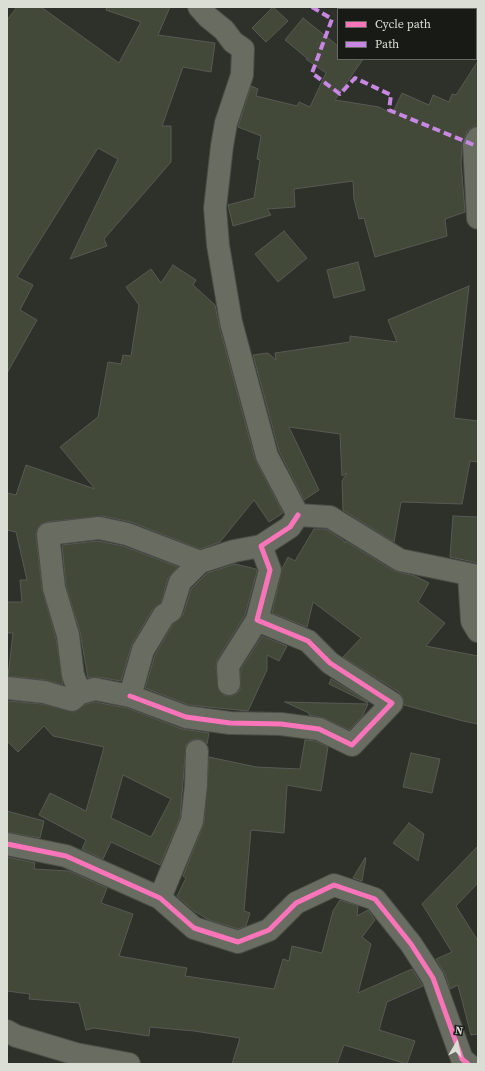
<!DOCTYPE html>
<style>
body{margin:0}
#map{position:relative;width:485px;height:1071px;overflow:hidden;background:#2e312a;font-family:"Source Serif 4",serif}
canvas{display:block}
.frame{position:absolute;inset:0;border:8px solid #daded5;pointer-events:none}
.legend{position:absolute;left:337px;top:8px;width:140px;height:52px;box-sizing:border-box;background:#181b15;border:1px solid #666962;margin:0;padding:5px 7px;list-style:none;font-size:12px;color:#daded5}
.legend li{display:flex;align-items:center;gap:8px;height:20px}
.legend b{width:20px;border:1px solid #666962}
.north{position:absolute;left:437px;top:1023px;width:40px;height:40px;-webkit-text-stroke:3px #181b15;paint-order:stroke;rotate:9deg;font-size:11px;font-weight:700;line-height:16px;text-align:center;color:#daded5}
.north::after{content:'';display:block;margin:auto;width:14px;height:18px;background:#daded5;clip-path:polygon(50% 0,100% 100%,50% 72%,0 100%)}
</style>
<div id="map">
<canvas width="485" height="1071"></canvas>
<div class="frame"></div>
<ul class="legend">
<li><b style="height:5px;background:#fb73b8"></b>Cycle path</li>
<li><b style="height:5px;background:#c787e3"></b>Path</li>
</ul>
<div class="north">N</div>
</div>
<script>
const g = document.querySelector('canvas').getContext('2d');
g.lineJoin = 'round';
function paint(path, color) {
  g.fillStyle = color;
  g.fill(path, 'evenodd');
}
function toPath(rows) {
  const path = new Path2D();
  for (const r of rows) {
    path.moveTo(r[0], r[1]);
    for (let i = 2; i < r.length; i += 2) path.lineTo(r[i], r[i + 1]);
  }
  return path;
}
function strokePath(path, color, width, dash) {
  g.strokeStyle = color;
  g.lineWidth = width;
  g.lineCap = dash ? 'butt' : 'round';
  g.setLineDash(dash || []);
  g.stroke(path);
}
const building = toPath([
 [17,7,41,7,119,63,141,22,106,10,107,7,170,7,158,35,215,43,211,72,183,67,162,126,171,126,171,162,104,239,107,246,70,259,118,159,98,148,17,277,33,285,20,310,37,320,7,373,7,20,17,7],
 [273,7,288,21,266,42,252,28,273,7],
 [303,18,338,46,338,59,363,59,335,100,379,107,392,114,402,93,429,105,433,95,449,102,452,94,456,95,478,61,478,124,467,131,462,146,461,163,465,212,445,219,447,236,375,257,364,218,359,219,354,199,353,181,294,189,295,207,267,209,271,215,233,226,228,205,254,198,260,160,257,159,261,136,238,127,251,86,258,89,256,96,297,106,299,102,310,107,326,73,306,59,308,59,285,40,303,18],
 [284,231,307,258,278,282,255,254,284,231],
 [358,262,365,290,334,298,327,270,358,262],
 [173,265,196,280,193,285,215,305,219,325,255,459,283,513,269,522,254,500,220,542,200,549,131,522,102,516,47,522,41,524,37,529,36,535,42,589,56,638,63,685,45,680,8,676,13,633,7,633,7,602,22,602,20,580,27,580,16,532,7,530,7,493,16,495,26,465,95,489,60,447,98,417,108,362,121,364,123,355,131,356,139,305,126,287,151,269,161,283,173,265],
 [469,286,454,418,478,421,478,462,470,461,462,504,401,502,394,542,343,510,342,481,347,473,342,476,340,434,289,427,319,490,304,500,279,451,253,355,268,353,276,360,275,353,350,342,350,336,397,342,388,320,469,286],
 [453,516,478,517,478,563,450,557,453,516],
 [314,529,326,529,343,540,345,543,345,541,394,571,415,576,429,583,418,602,445,623,426,646,478,656,478,724,463,721,404,705,403,698,399,692,343,657,361,638,313,602,307,627,272,613,282,569,288,557,295,561,314,529],
 [98,541,123,546,178,567,168,578,161,603,153,609,132,644,121,681,97,677,88,678,80,632,66,586,62,545,98,541],
 [235,564,256,569,257,571,245,615,217,660,216,667,219,691,224,695,230,696,236,694,240,690,241,669,262,636,287,646,279,661,267,655,267,670,248,711,189,705,145,688,155,655,173,624,183,615,191,589,207,573,235,564],
 [331,679,368,702,368,703,329,684,331,679],
 [7,701,42,704,74,712,86,704,95,702,127,708,182,729,209,733,207,744,203,740,197,739,191,740,186,745,180,818,160,865,111,842,103,859,82,849,86,840,39,815,50,793,86,811,104,747,53,736,44,726,18,752,7,741,7,701],
 [123,775,171,799,151,837,111,818,123,775],
 [285,702,368,704,362,717,349,730,324,718,309,715,309,713,285,702],
 [305,740,315,741,328,747,321,791,287,785,284,833,251,830,244,911,250,913,246,926,238,929,209,920,194,911,177,896,186,878,183,876,204,823,209,757,256,767,300,769,305,740],
 [411,753,440,759,432,793,403,787,411,753],
 [7,811,44,821,40,838,7,832,7,811],
 [409,823,424,834,418,861,393,843,409,823],
 [478,846,478,883,456,906,478,941,478,1034,471,1035,458,985,450,989,445,974,436,959,452,952,422,904,478,846],
 [7,857,35,863,34,869,69,871,107,888,101,903,133,914,119,956,187,968,185,976,274,989,283,959,289,961,292,946,322,953,333,911,340,900,358,906,357,916,368,910,375,920,362,937,371,944,358,993,412,969,423,986,387,1002,379,1030,415,1041,407,1064,344,1045,337,1064,232,1064,240,1038,194,1031,150,1027,149,1036,94,1028,86,1030,79,1003,29,999,30,994,7,991,7,857],
 [365,858,366,858,362,881,353,878,365,858]
]);
const minor = toPath([
 [199,7,208,17,224,30,233,42,243,49,242,75,226,123,222,146,215,208,218,245,231,322,267,456,298,515],
 [478,138,474,145,478,218],
 [298,515,330,517,400,560,478,576],
 [469,575,472,621,478,631],
 [229,684,228,666,257,620],
 [7,688,44,692,72,700,80,693,95,689,130,696,143,650,164,615,171,611,180,582,200,562,234,551,261,546],
 [80,693,73,675,68,635,54,588,48,534,99,528,127,534,200,562],
 [130,696,186,717,230,723,281,724,319,729,352,745,392,703,330,663,308,641,257,620,270,570,261,546,290,527,298,515],
 [7,844,66,856,160,898,194,928,238,942,269,930,296,903,334,885,375,899,411,944,433,978,462,1059,468,1064],
 [160,898,192,821,196,785,197,751],
 [7,1031,16,1036,76,1054,129,1064]
]);
const quiet = toPath([
 [312,7,332,19,312,73,340,94,355,78,391,95,389,110,474,145]
]);
const cycleway = toPath([
 [130,696,186,717,230,723,281,724,319,729,352,745,392,703,330,663,308,641,257,620,270,570,261,546,290,527,298,515],
 [7,844,66,856,160,898,194,928,238,942,269,930,296,903,334,885,375,899,411,944,433,978,462,1059,468,1064]
]);
paint(building, '#434939');
strokePath(building, '#575a54', 1);
strokePath(minor, '#4a4c46', 24);
strokePath(minor, '#686c61', 22);
strokePath(quiet, '#c787e3', 4, [8, 4]);
strokePath(cycleway, '#fb73b8', 5);
</script>
